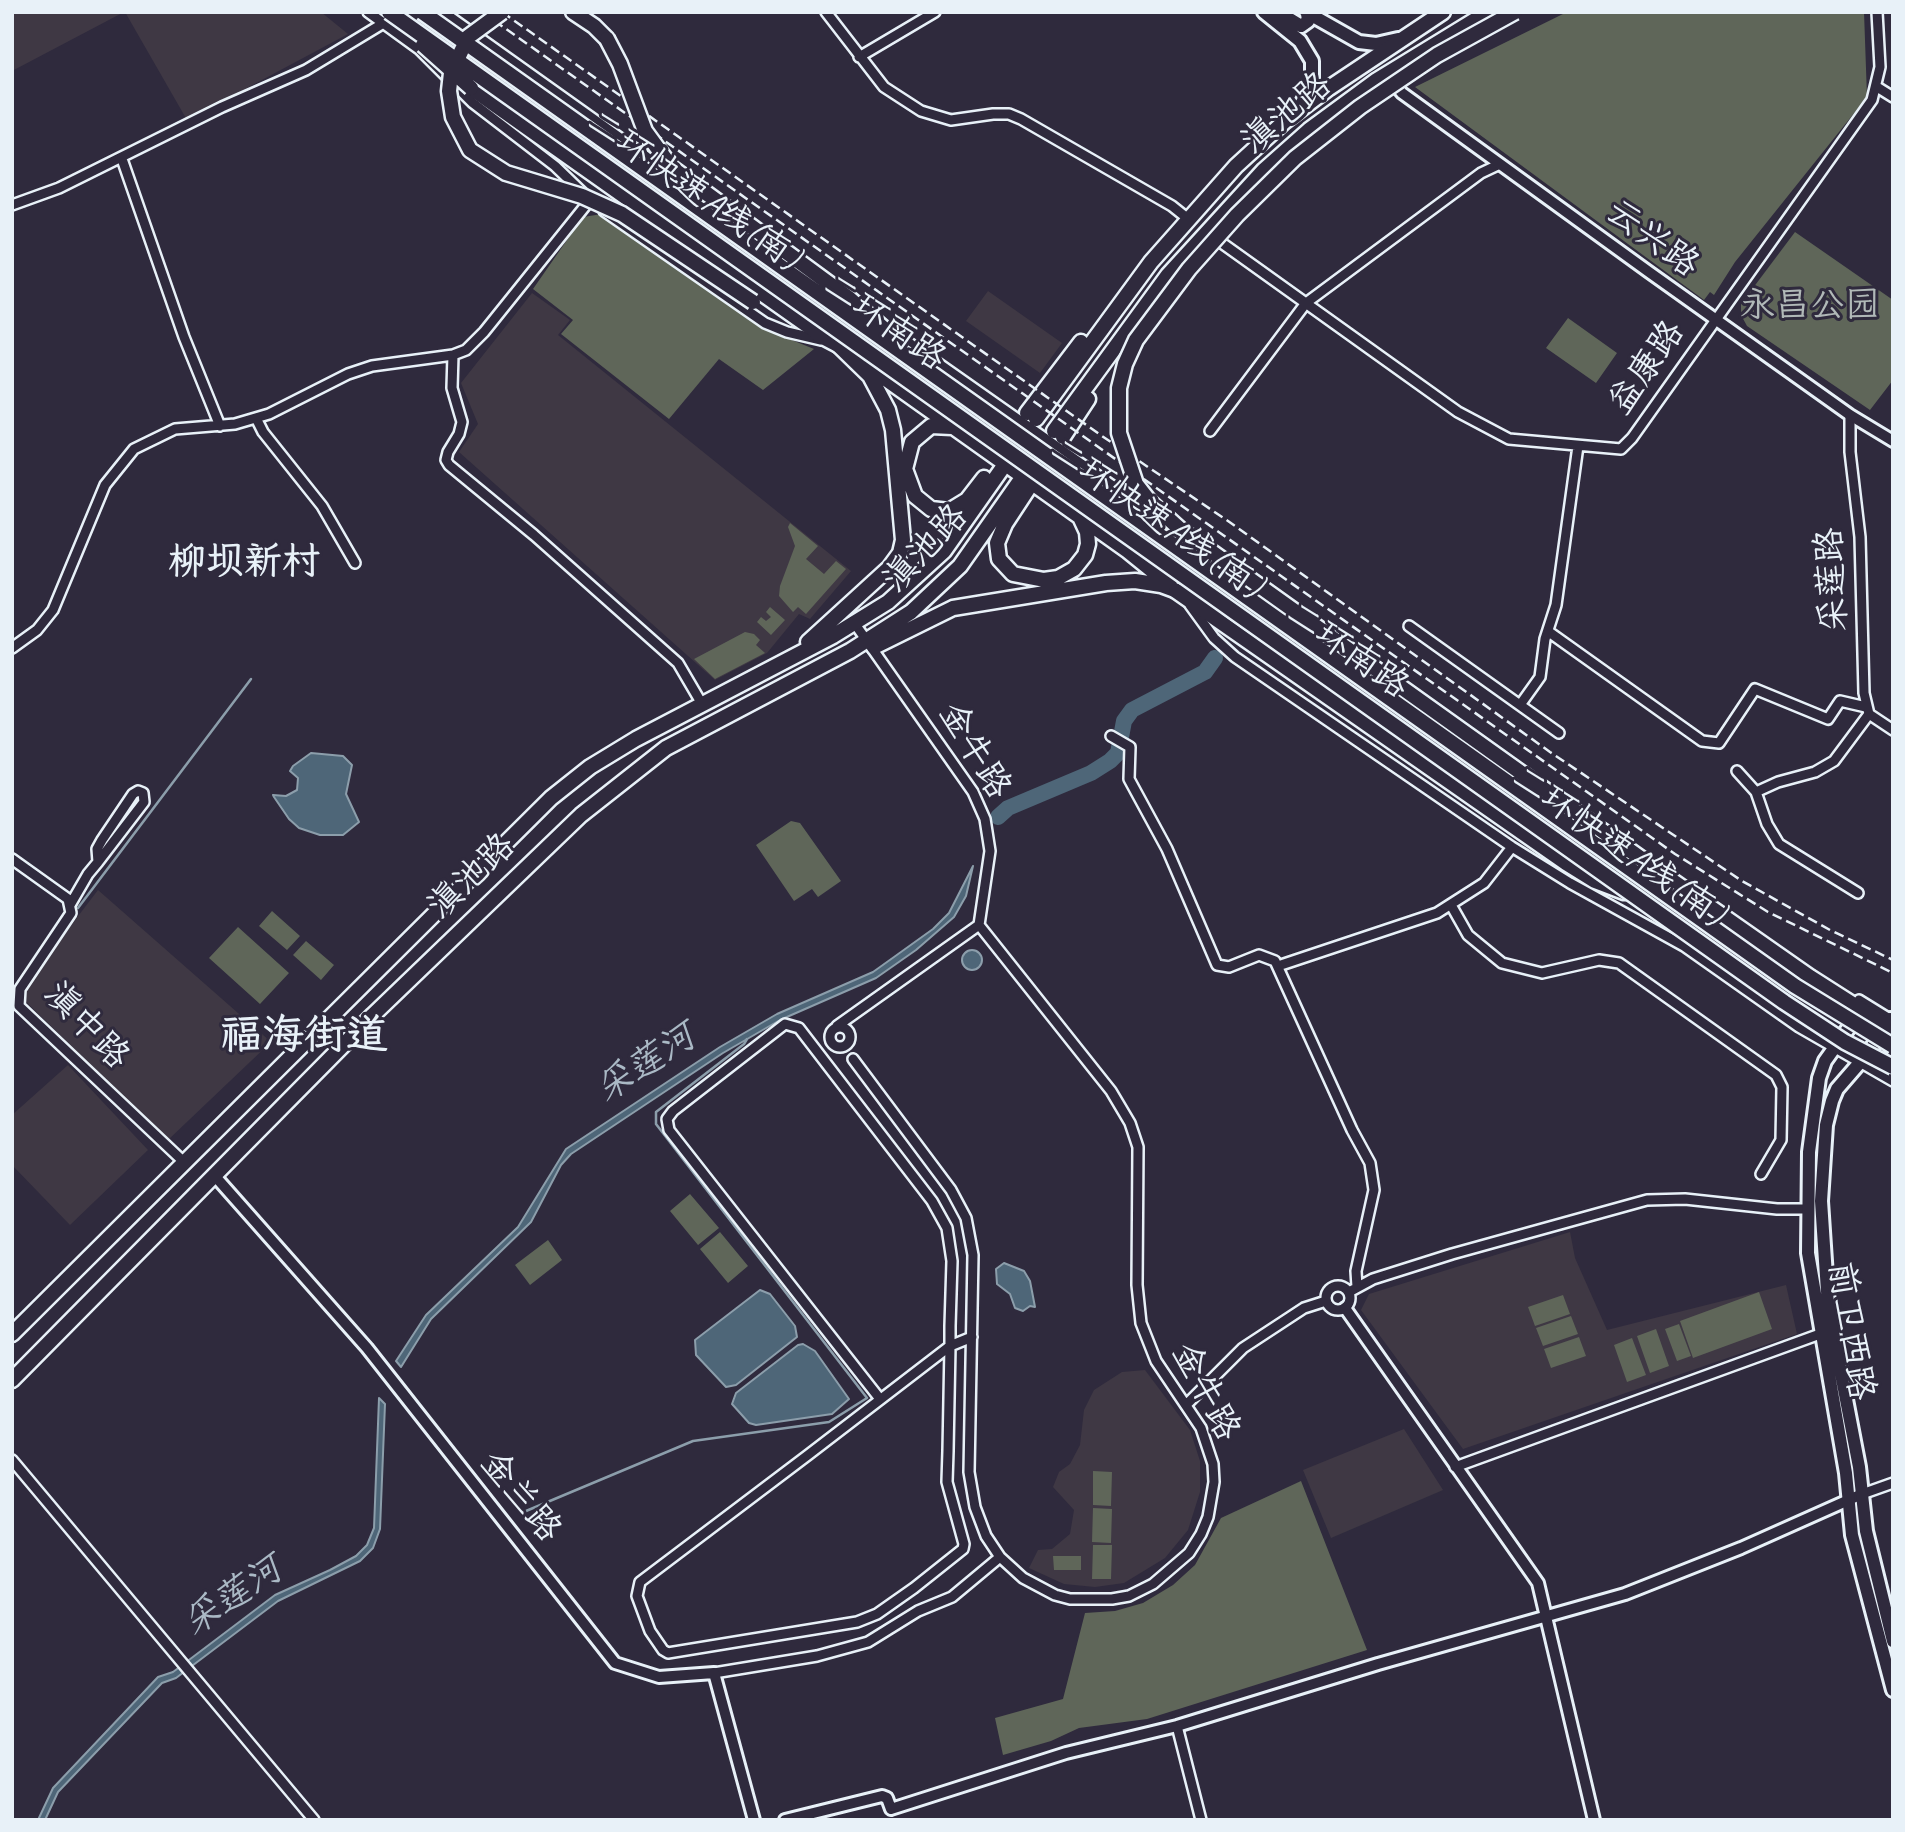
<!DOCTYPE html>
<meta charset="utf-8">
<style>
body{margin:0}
#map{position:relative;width:1905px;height:1832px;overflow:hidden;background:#2f2a3d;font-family:Caveat,sans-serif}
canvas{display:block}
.frame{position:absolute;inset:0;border:14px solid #e8f1f8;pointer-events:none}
</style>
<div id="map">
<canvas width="1905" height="1832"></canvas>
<div class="frame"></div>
</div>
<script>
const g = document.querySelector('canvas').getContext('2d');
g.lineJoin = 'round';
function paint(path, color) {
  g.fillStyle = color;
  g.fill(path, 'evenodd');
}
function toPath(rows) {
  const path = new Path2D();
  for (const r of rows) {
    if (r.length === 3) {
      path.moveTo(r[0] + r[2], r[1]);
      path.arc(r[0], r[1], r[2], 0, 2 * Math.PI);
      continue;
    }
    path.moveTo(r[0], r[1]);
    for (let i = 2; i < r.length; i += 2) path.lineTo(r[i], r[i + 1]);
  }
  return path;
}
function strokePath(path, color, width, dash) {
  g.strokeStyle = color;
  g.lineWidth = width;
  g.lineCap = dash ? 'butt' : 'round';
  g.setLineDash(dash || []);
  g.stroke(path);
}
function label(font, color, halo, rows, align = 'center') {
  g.font = font + ' Caveat,"LXGW WenKai TC",sans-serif';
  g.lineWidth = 6;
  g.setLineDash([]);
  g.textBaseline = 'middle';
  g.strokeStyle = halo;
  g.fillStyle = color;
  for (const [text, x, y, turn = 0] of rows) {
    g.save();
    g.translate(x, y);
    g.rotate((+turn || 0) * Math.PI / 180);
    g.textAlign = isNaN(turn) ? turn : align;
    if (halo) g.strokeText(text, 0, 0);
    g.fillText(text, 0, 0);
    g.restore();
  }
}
const built = toPath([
 [12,12,124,12,12,71],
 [125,12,321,12,348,34,187,120],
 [988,291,1062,343,1040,373,966,321],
 [532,293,570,320,558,335,851,571,810,619,799,614,767,653,715,680,459,452,478,424,461,383],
 [98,890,271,1042,168,1140,22,998,24,987],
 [68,1065,148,1150,70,1225,12,1165,12,1115],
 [1570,1232,1575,1258,1607,1330,1786,1285,1797,1334,1463,1449,1361,1310,1369,1294],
 [1145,1370,1190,1430,1200,1461,1200,1492,1188,1530,1165,1558,1124,1583,1095,1587,1064,1584,1029,1568,1038,1550,1052,1549,1070,1534,1074,1510,1053,1487,1059,1472,1070,1464,1080,1445,1084,1410,1094,1390,1122,1372],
 [1404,1429,1443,1490,1331,1538,1303,1470]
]);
const green = toPath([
 [1567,12,1864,12,1867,97,1735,262,1714,295,1710,292,1704,300,1415,87],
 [602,214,760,327,814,349,763,390,719,359,669,419,561,334,573,320,533,289,583,217],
 [1795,232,1893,300,1893,380,1870,410,1747,326,1741,315,1741,304],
 [1568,318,1617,353,1596,383,1546,348],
 [790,523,818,546,806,559,824,574,836,561,846,569,806,614,798,607,793,612,779,596,780,586,795,546,788,527],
 [770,607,785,620,771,635,757,622,761,617,766,621,771,617,766,612],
 [745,632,754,634,760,640,756,645,765,653,715,679,694,659],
 [791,821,800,823,841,881,818,897,812,889,794,901,756,845],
 [272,911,300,936,287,950,259,926],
 [238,927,289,973,260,1004,209,958],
 [306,941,334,965,321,980,293,955],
 [690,1194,719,1228,698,1245,670,1211],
 [720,1232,748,1266,728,1283,700,1249],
 [548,1240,562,1260,530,1285,515,1265],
 [1759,1292,1772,1329,1693,1358,1680,1321],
 [1563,1295,1570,1314,1535,1326,1528,1307],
 [1571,1316,1578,1334,1543,1346,1536,1328],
 [1679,1324,1691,1356,1677,1361,1665,1329],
 [1656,1329,1669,1366,1650,1373,1637,1336],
 [1579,1337,1586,1356,1551,1368,1544,1349],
 [1632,1338,1646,1375,1627,1382,1614,1345],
 [1093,1471,1112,1472,1111,1506,1093,1505],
 [1301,1481,1367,1650,1147,1719,1079,1728,1051,1741,1003,1755,995,1718,1063,1699,1085,1613,1115,1611,1143,1603,1173,1585,1195,1565,1221,1518],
 [1093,1508,1112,1509,1111,1543,1092,1542],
 [1093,1545,1112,1545,1111,1579,1092,1579],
 [1053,1556,1081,1556,1081,1570,1054,1570]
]);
const water = toPath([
 [311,753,343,756,352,765,346,794,359,822,343,835,320,835,299,828,289,819,274,797,273,795,286,796,297,790,298,778,290,771,293,766,311,753],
 [973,866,966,896,954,917,916,950,876,978,780,1020,723,1053,571,1154,561,1165,531,1222,431,1319,401,1367,396,1361,426,1315,518,1227,566,1149,720,1047,777,1014,873,972,894,957,933,929,949,913,973,866],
 [972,960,10],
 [1004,1263,1024,1271,1030,1281,1035,1307,1030,1306,1023,1311,1015,1308,1010,1294,997,1284,996,1269,1004,1263],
 [760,1290,770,1294,795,1326,797,1337,736,1385,726,1387,696,1355,695,1340,760,1290],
 [803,1344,815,1351,849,1399,832,1414,756,1425,749,1423,732,1404,736,1393,798,1345,803,1344],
 [379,1398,385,1404,380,1529,373,1548,360,1561,278,1601,176,1678,162,1683,58,1792,45,1820,38,1820,53,1788,158,1677,173,1672,275,1595,330,1570,356,1556,367,1545,374,1528,379,1398]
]);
const stream = toPath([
 [78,908,251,679],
 [526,1511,693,1441,829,1422,867,1398,656,1124,656,1112,744,1044,747,1039]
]);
const river = toPath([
 [998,817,1008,808,1091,773,1110,761,1118,753,1124,721,1132,710,1205,672,1215,658]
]);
const primaryTunnel = toPath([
 [993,466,1021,423]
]);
const minor = toPath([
 [368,12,419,49,473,103,555,166,585,195],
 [443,12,672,175],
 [826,12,884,87,921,111,951,120,993,114,1009,114,1021,119,1172,206,1187,218],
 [859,57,935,12],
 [1877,87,1893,97],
 [122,159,184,337,220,426],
 [12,205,59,188,222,107,306,70,387,21],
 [604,211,765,323,787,332,821,340],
 [1212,236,1458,412,1509,439,1621,449,1632,438,1872,100,1880,67,1877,12],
 [895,333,1164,522],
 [453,355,452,388,462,422,459,434,448,452,446,460,449,465,534,535,678,663,702,704],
 [1850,415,1850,452,1860,537,1864,693,1869,714,1893,730],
 [256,418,263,432,322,506,355,563],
 [1210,431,1306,303,1481,173,1500,164],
 [1190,605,1214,638,1235,657,1512,847,1570,883,1684,946,1799,1027,1893,1081],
 [1409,626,1559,733],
 [1549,632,1702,741,1719,743,1755,689,1828,719,1840,701,1866,707],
 [12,648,37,630,53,610,105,485,134,449,175,429,235,424,269,414,348,374,372,366,453,355,466,350,484,332,590,200],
 [1520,705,1540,677,1545,639,1556,605,1578,446],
 [1111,736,1130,747,1129,779,1167,849,1217,965,1229,967,1259,955,1275,961,1352,1130,1370,1163,1374,1190,1356,1271,1357,1287],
 [1737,771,1756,792],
 [12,859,68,899,71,913,20,989,19,1006,185,1163],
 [1858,893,1779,844,1767,824,1756,792,1778,782,1815,772,1834,761,1869,714],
 [70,905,88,874,98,862,144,802,143,793,138,791,133,794,102,840,97,849,98,862],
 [1451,905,1468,935,1502,963,1542,973,1599,960,1619,963,1776,1075,1782,1087,1781,1140,1761,1174],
 [1278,966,1437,913,1484,883,1512,847],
 [1859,1000,1893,1021],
 [837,1026,979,925,990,851,985,819,973,792,855,624],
 [840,1037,10],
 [853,1059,951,1190,966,1218,973,1255,969,1472,975,1507,986,1536,1000,1557,1023,1578,1055,1595,1070,1599,1112,1599,1129,1596,1153,1584,1189,1553,1201,1534,1208,1517,1214,1482,1213,1464,1201,1428,1156,1361,1141,1323,1137,1285,1138,1147,1130,1123,1111,1091,979,925],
 [1338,1298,12],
 [1349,1292,1373,1279,1452,1254,1647,1200,1685,1199,1777,1209,1807,1209],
 [880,1399,669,1130,667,1119,673,1111,785,1024,799,1028,932,1201,947,1228,952,1261,950,1326,950,1346,948,1451,947,1482,964,1544,963,1549,914,1588,877,1614,857,1622,668,1653,663,1650,650,1631,637,1596,640,1582,808,1455,950,1346,972,1337],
 [1186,1405,1243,1348,1304,1308,1326,1301],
 [12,1460,314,1820],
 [1455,1467,1820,1334],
 [1862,1494,1893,1483],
 [714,1673,817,1656,868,1642,918,1611,952,1597,1000,1557],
 [1177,1726,1201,1820]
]);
const tertiary = toPath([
 [1390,79,1402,93,1649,272,1850,415,1893,441],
 [214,1175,367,1348,615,1663,659,1677,714,1673,754,1820],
 [1345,1308,1538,1583,1594,1820],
 [891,1809,1066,1753,1177,1726,1378,1664,1625,1594,1741,1548,1862,1494],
 [785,1820,882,1796,887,1798,891,1809]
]);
const secondary = toPath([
 [1264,12,1300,41,1312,61,1312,86,1298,109],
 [1278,12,1301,26,1308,21,1307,13],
 [1306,12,1359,42,1376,44,1398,39],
 [1890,1019,1869,1052,1837,1089,1832,1101,1826,1125,1821,1201,1828,1306,1859,1467,1866,1531,1893,1641],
 [1862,1022,1850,1026,1825,1061,1819,1078,1809,1152,1808,1253,1846,1473,1852,1535,1893,1690]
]);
const primary = toPath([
 [869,367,1128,551,1170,585],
 [1027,413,1081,342],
 [1036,419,1151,262,1236,166,1284,122,1329,88,1443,12],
 [952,427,931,426,912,442,905,469,915,496,931,509,949,511,967,500,984,478],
 [1054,431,1168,275,1264,170,1309,130,1377,80,1488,12],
 [1063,437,1088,399],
 [1028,489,1005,524,997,543,999,559,1013,574,1044,580,1058,578,1074,569,1085,555,1088,544,1087,532,1080,517],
 [808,642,889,568,900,553,903,540,893,430,888,410,870,376,832,339],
 [874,647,953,608,1106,583,1135,581,1161,585,1226,609],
 [12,1334,551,798,590,767,636,739,833,636,888,602,944,551,1001,470],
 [12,1380,373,1015,581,815,666,748,850,651,911,612,960,566,1019,482]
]);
const trunk = toPath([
 [573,12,594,26,607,39],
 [471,88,825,338],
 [817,334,840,346],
 [1176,591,1566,863,1595,881,1624,892],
 [1650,865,1810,977,1893,1030]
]);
const rail = toPath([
 [482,12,1675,854,1768,912,1893,973],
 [502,12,1102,436,1228,521,1550,752,1742,881,1830,930,1893,960]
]);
const trunkBridge = toPath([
 [389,12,1784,1002,1845,1042,1893,1067],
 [422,12,1795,986,1893,1046],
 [502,12,468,37,451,73,449,91,453,117,470,150,506,173,582,196,622,214,753,302],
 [1515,12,1437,55,1360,107,1295,158,1237,215,1189,269,1136,340,1125,364,1119,388,1119,433,1136,484,1150,502,1181,530,1660,872],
 [607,39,620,64,645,131,672,168,850,299,897,340],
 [423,45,471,88]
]);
const streetNames = [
 ["滇池路",1287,114,-40],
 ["二环快速A线(南)",693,191,35],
 ["云兴路",1652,239,36],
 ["二环南路",884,323,35],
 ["益康路",1647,368,-55],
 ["二环快速A线(南)",1156,519,35],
 ["滇池路",926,549,-47],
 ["采莲路",1833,580,-93],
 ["二环南路",1347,651,35],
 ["金牛路",974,751,59],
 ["二环快速A线(南)",1618,847,35],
 ["滇池路",472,877,-44],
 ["滇中路",86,1026,46],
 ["前卫西路",1850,1331,81],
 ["金牛路",1205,1392,62],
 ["金兰路",520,1497,51]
];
const parkNames = [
 ["永昌公园",1810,307]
];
const waterNames = [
 ["采莲河",646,1064,-33],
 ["采莲河",233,1597,-34]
];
const quarterNames = [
 ["柳坝新村",244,563]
];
const districtNames = [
 ["福海街道",304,1037]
];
paint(built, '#3f3844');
paint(green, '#5f6659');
paint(water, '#4e6678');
strokePath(water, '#8c9eab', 2);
strokePath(stream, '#8c9eab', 2.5);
strokePath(river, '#4e6678', 16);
strokePath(primaryTunnel, '#4b4859', 14, [14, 7]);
strokePath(minor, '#e8f1f8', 14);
strokePath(tertiary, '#e8f1f8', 16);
strokePath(secondary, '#e8f1f8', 18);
strokePath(primary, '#e8f1f8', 19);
strokePath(trunk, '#e8f1f8', 19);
strokePath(minor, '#2f2a3d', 9);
strokePath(tertiary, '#2f2a3d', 10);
strokePath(secondary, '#2f2a3d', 12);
strokePath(primary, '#2f2a3d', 14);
strokePath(trunk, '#2f2a3d', 14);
strokePath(rail, '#e8f1f8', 2.5, [10, 5]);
strokePath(trunkBridge, '#e8f1f8', 19, []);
strokePath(trunkBridge, '#2f2a3d', 14);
label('35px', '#e8f1f8', '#2f2a3d', streetNames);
label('35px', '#b1b9b8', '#2f2a3d', parkNames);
label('italic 37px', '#aab9c5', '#2f2a3d', waterNames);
label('bold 38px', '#e8f1f8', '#2f2a3d', quarterNames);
label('bold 42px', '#e8f1f8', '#2f2a3d', districtNames);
</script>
